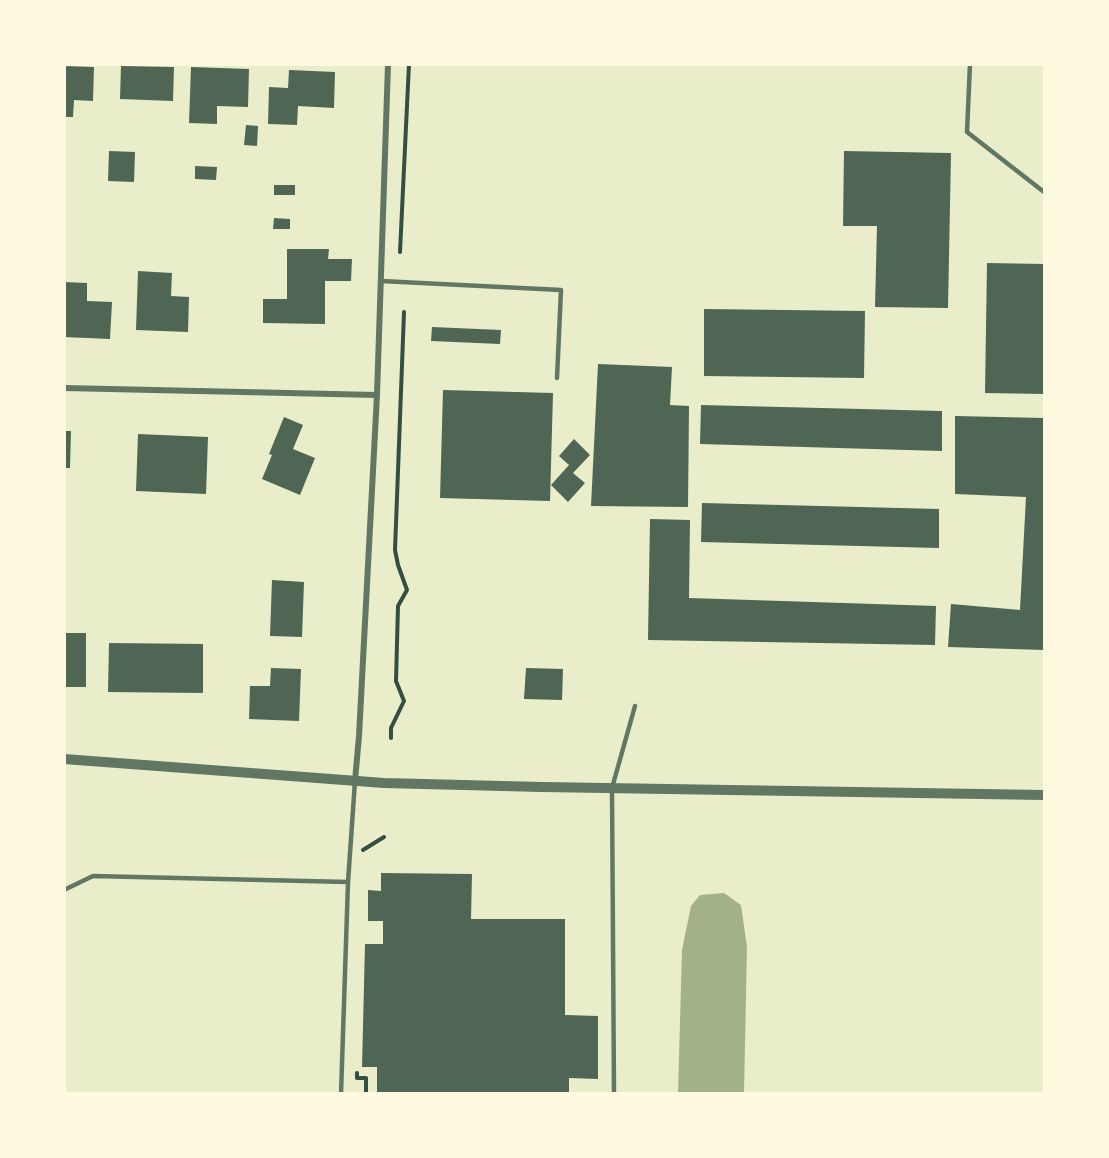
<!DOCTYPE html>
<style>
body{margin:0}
#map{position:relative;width:1109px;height:1158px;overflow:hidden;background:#e9edc9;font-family:Arial,sans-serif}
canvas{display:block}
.frame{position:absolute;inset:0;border:66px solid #fefae0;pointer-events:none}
</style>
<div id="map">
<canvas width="1109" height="1158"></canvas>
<div class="frame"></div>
</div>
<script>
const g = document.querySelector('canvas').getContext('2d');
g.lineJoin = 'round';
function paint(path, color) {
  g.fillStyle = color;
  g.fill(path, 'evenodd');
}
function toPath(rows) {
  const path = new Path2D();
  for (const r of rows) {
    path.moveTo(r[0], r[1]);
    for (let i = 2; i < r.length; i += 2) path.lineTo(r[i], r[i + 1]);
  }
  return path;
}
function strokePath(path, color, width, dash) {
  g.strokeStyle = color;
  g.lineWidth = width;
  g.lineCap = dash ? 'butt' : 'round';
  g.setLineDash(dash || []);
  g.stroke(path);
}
const water = toPath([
 [724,893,741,905,747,947,744,1093,678,1093,682,950,691,906,700,895]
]);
const building = toPath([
 [64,66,94,67,93,101,74,100,73,117,64,117],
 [121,66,174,67,173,101,120,99],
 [191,67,249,69,248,107,217,106,217,124,189,123],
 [289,70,335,72,334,108,298,106,297,125,268,124,269,87,288,88],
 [246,125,258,126,257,146,244,145],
 [109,151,135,152,134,182,108,181],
 [844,151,951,153,948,308,875,307,877,226,843,226],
 [195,166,217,167,216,180,195,179],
 [274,185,295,185,295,195,274,195],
 [274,218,290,219,290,229,273,229],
 [287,249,329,249,328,259,352,259,351,281,325,281,325,324,263,323,263,299,287,299],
 [987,263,1044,264,1044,394,985,393],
 [138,271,172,273,171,296,189,297,188,332,136,330],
 [64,282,87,283,87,301,112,302,110,339,64,337],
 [704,309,865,311,864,378,704,376],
 [432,327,501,330,500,344,431,341],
 [598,364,672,367,670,405,689,406,688,507,591,506],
 [443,390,553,393,550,501,440,498],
 [701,405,942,411,942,451,700,444],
 [955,416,1044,418,1044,650,948,647,951,604,1020,610,1026,497,955,494],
 [284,417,303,425,293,449,315,458,300,495,262,479,272,455,269,454],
 [64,431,71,431,70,468,64,468],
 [138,434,208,437,206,494,136,491],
 [574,439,590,455,573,473,585,483,568,502,551,485,569,465,559,456],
 [702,503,939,509,939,548,701,542],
 [650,519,690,520,689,598,936,606,935,645,648,640],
 [272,580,304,582,302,637,270,636],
 [64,633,86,633,86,687,64,687],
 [109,643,203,644,203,693,108,692],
 [271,668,301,669,299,721,249,719,250,686,270,686],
 [526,668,563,669,562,700,524,699],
 [381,873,472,874,471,919,565,919,565,1015,598,1016,598,1079,569,1078,569,1094,377,1094,377,1067,362,1067,365,944,383,944,383,921,368,921,368,890,381,891]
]);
const path = toPath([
 [400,252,409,64],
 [391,738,391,728,404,701,396,681,398,606,407,590,398,565,395,550,404,312],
 [363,850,384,837],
 [357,1073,357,1078,366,1078,366,1094]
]);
const service = toPath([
 [970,64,967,132,1044,192],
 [381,281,561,290,557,378],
 [64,890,93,876,348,882],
 [341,1094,348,882,355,781],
 [614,1094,612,788,635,706]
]);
const minor = toPath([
 [64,388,377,395],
 [355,781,359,736,377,395,388,64]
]);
const tertiary = toPath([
 [64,759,384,783,542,787,1044,795]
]);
paint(water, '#a3b18a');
paint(building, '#4f6655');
strokePath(path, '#344e41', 4);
strokePath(service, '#617663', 4.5);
strokePath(minor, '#617663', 6);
strokePath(tertiary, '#617663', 10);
</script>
